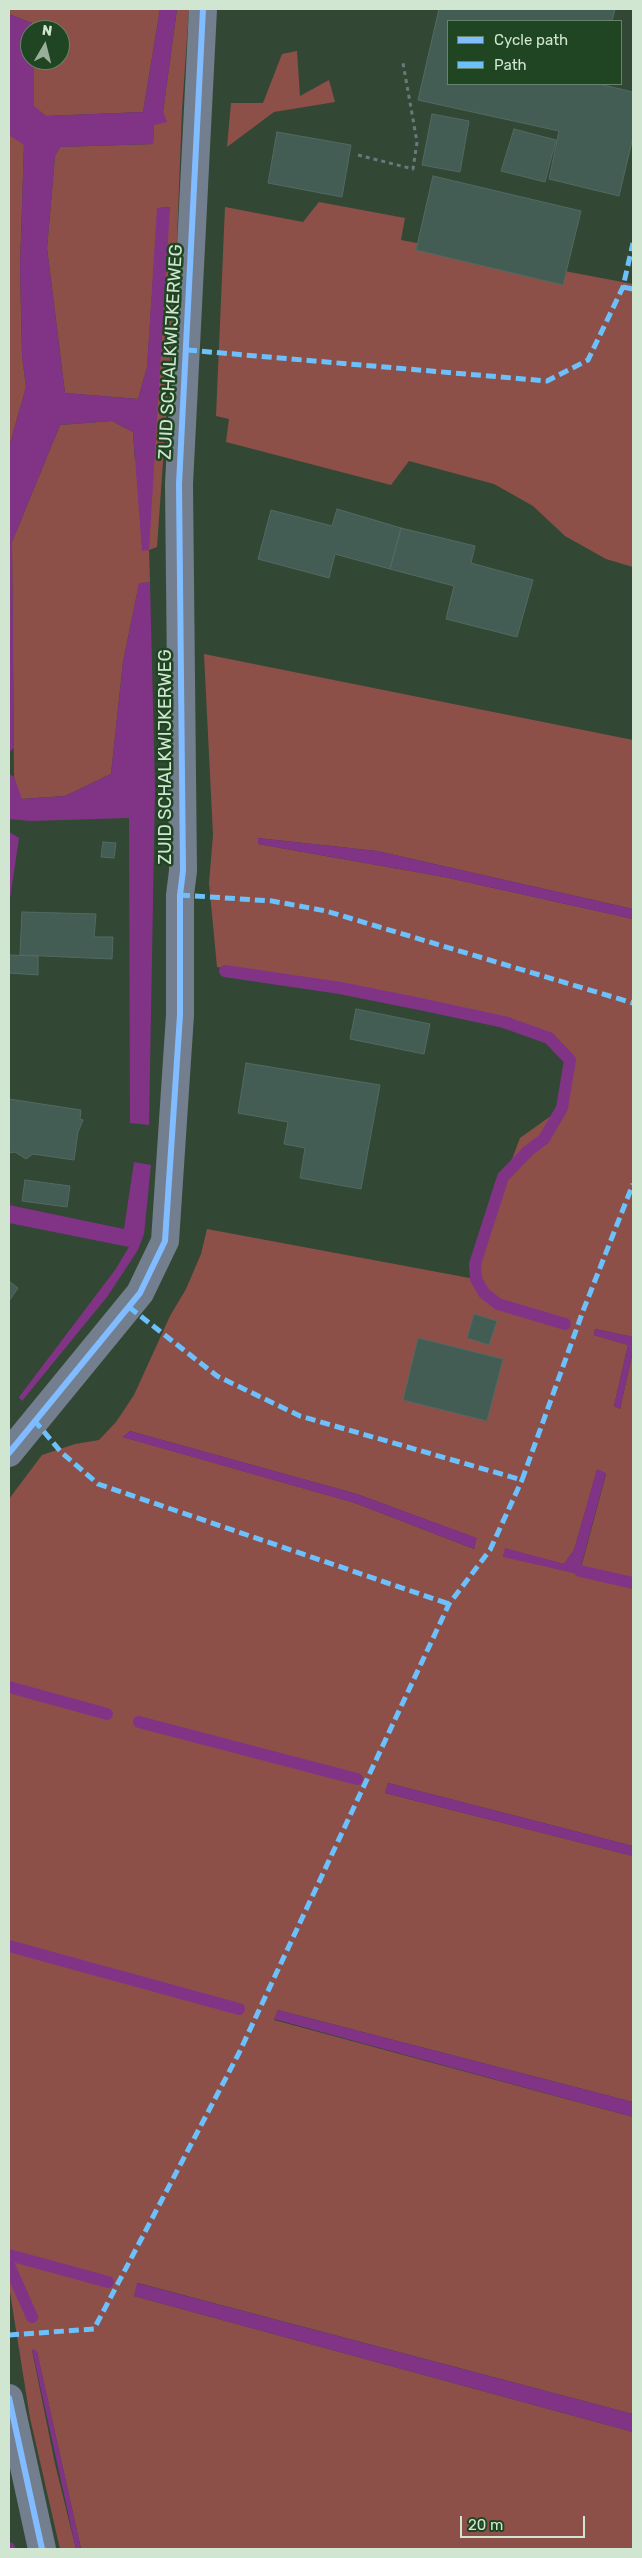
<!DOCTYPE html>
<style>
body{margin:0}
#map{position:relative;width:642px;height:2558px;overflow:hidden;background:#324834;font-family:Rubik,sans-serif}
canvas{display:block}
.frame{position:absolute;inset:0;border:10px solid #d0e6d0;pointer-events:none}
.legend{position:absolute;left:447px;top:20px;width:175px;height:65px;box-sizing:border-box;background:#1f4522;border:1px solid #668568;margin:0;padding:6px 9px;list-style:none;font-size:15px;color:#d0e6d0}
.legend li{display:flex;align-items:center;gap:10px;height:25px}
.legend b{width:25px;border:1px solid #668568}
.north{position:absolute;left:20px;top:20px;width:50px;height:50px;box-sizing:border-box;background:#1f4522;border:1px solid #668568;border-radius:50%;rotate:8deg;font-size:14px;font-weight:700;line-height:20px;text-align:center;color:#d0e6d0}
.north::after{content:'';display:block;margin:auto;width:18px;height:22px;background:#99af99;clip-path:polygon(50% 0,100% 100%,50% 72%,0 100%)}
.scale{position:absolute;left:460px;top:2516px;width:125px;height:22px;box-sizing:border-box;border:2px solid #d0e6d0;border-top:0;padding-left:6px;font-size:15px;line-height:18px;white-space:nowrap;color:#d0e6d0;-webkit-text-stroke:4px #1f4522;paint-order:stroke}
</style>
<div id="map">
<canvas width="642" height="2558"></canvas>
<div class="frame"></div>
<ul class="legend">
<li><b style="height:6px;background:#80bcff"></b>Cycle path</li>
<li><b style="height:6px;background:#6cc0fc"></b>Path</li>
</ul>
<div class="north">N</div>
<div class="scale">20 m</div>
</div>
<script>
const g = document.querySelector('canvas').getContext('2d');
g.lineJoin = 'round';
function paint(path, color) {
  g.fillStyle = color;
  g.fill(path, 'evenodd');
}
function toPath(rows) {
  const path = new Path2D();
  for (const r of rows) {
    path.moveTo(r[0], r[1]);
    for (let i = 2; i < r.length; i += 2) path.lineTo(r[i], r[i + 1]);
  }
  return path;
}
function strokePath(path, color, width, dash) {
  g.strokeStyle = color;
  g.lineWidth = width;
  g.lineCap = dash ? 'butt' : 'round';
  g.setLineDash(dash || []);
  g.stroke(path);
}
function label(font, color, halo, rows, align = 'center') {
  g.font = font + ' Rubik,sans-serif';
  g.lineWidth = 5;
  g.setLineDash([]);
  g.textBaseline = 'middle';
  g.strokeStyle = halo;
  g.fillStyle = color;
  for (const [text, x, y, turn = 0] of rows) {
    g.save();
    g.translate(x, y);
    g.rotate((+turn || 0) * Math.PI / 180);
    g.textAlign = isNaN(turn) ? turn : align;
    if (halo) g.strokeText(text, 0, 0);
    g.fillText(text, 0, 0);
    g.restore();
  }
}
const green = toPath([
 [9,9,160,9,143,112,46,116,34,107,34,60,60,60,60,30,32,30,32,23,9,14],
 [177,9,189,9,182,110,175,291,157,547,149,550,150,582,139,584,123,662,111,774,65,796,21,799,14,777,12,542,60,425,112,421,133,432,135,461,170,207,158,208,147,367,138,399,65,393,47,248,55,156,60,147,153,144,154,125,166,121,163,112],
 [297,51,300,96,329,80,335,102,274,112,227,147,231,103,263,103,282,54],
 [9,135,24,144,20,267,22,355,26,387,9,447],
 [319,202,405,218,401,240,633,284,633,567,606,559,565,536,533,506,494,484,409,461,391,485,226,442,229,419,216,416,225,207,303,222],
 [204,654,633,740,633,909,377,851,258,838,258,844,444,877,633,919,633,1337,595,1329,594,1335,628,1345,614,1406,620,1409,633,1351,633,1579,581,1568,606,1474,597,1470,574,1550,564,1564,506,1549,503,1556,633,1587,633,1846,388,1783,385,1793,633,1856,633,2102,278,2010,274,2020,633,2117,633,2414,138,2283,134,2296,633,2432,633,2549,81,2549,37,2352,32,2350,55,2464,76,2549,60,2549,30,2418,9,2286,9,1499,42,1455,75,1444,99,1440,116,1422,134,1395,170,1316,186,1289,201,1254,207,1229,475,1279,475,1264,484,1233,520,1138,562,1108,570,1060,549,1038,504,1022,321,984,217,967,209,883,213,835],
 [130,1431,357,1494,476,1538,474,1549,355,1503,123,1437]
]);
const water = toPath([
 [160,9,177,9,163,112,167,122,154,125,153,144,60,147,55,156,47,248,65,393,138,399,147,367,157,208,170,207,149,550,142,551,133,432,112,421,60,425,12,542,14,748,9,752,9,447,26,387,22,355,20,267,24,145,9,135,9,14,32,23,30,60,34,60,34,106,46,116,143,112],
 [150,582,155,789,149,1125,130,1123,129,818,31,821,9,819,9,774,14,777,22,799,65,796,111,774,123,662,139,583],
 [9,832,19,838,9,905],
 [258,838,377,851,633,909,633,919,444,877,258,844],
 [134,1162,151,1165,144,1234,138,1250,107,1297,22,1401,19,1397,115,1270,129,1247,9,1223,9,1205,124,1229],
 [595,1329,633,1337,633,1351,620,1409,614,1406,628,1345,594,1335],
 [130,1431,357,1494,477,1538,474,1549,355,1503,122,1437],
 [597,1469,606,1473,579,1574,503,1557,505,1548,564,1564,574,1550],
 [388,1783,633,1846,633,1856,385,1793],
 [278,2010,633,2102,633,2117,274,2019],
 [137,2283,633,2414,633,2432,134,2296],
 [32,2349,37,2351,81,2549,76,2549]
]);
const stream = toPath([
 [225,971,340,988,420,1004,504,1022,549,1038,570,1060,562,1108,544,1139,528,1151,503,1177,475,1264,476,1279,484,1293,498,1304,565,1324],
 [580,1571,633,1583],
 [9,1687,107,1714],
 [139,1722,357,1779],
 [9,1946,239,2009],
 [9,2255,108,2282],
 [9,2265,32,2317],
 [9,2548,9,2549]
]);
const building = toPath([
 [439,9,615,9,612,21,448,21,448,84,599,84,633,92,633,137,619,196,549,179,559,131,418,100,439,9],
 [432,114,469,121,460,172,422,165,432,114],
 [514,129,556,140,545,182,501,171,514,129],
 [277,132,351,145,342,197,268,183,277,132],
 [433,176,581,211,563,285,416,250,433,176],
 [337,509,401,528,390,569,335,554,329,578,258,559,271,510,332,526,337,509],
 [401,528,475,546,471,563,533,580,517,637,446,619,454,586,390,569,401,528],
 [103,842,116,843,114,858,101,857,103,842],
 [22,912,96,914,94,937,113,937,112,959,20,955,22,912],
 [9,955,38,956,38,975,9,973,9,955],
 [356,1009,430,1024,424,1054,350,1039,356,1009],
 [246,1063,380,1085,361,1189,300,1178,305,1148,284,1144,288,1122,238,1113,246,1063],
 [9,1099,81,1110,80,1119,83,1120,78,1132,74,1160,33,1154,26,1159,15,1152,9,1153,9,1099],
 [25,1180,70,1186,67,1207,22,1201,25,1180],
 [9,1281,18,1288,9,1301,9,1281],
 [474,1314,497,1321,489,1345,467,1338,474,1314],
 [418,1338,503,1359,487,1421,403,1400,418,1338]
]);
const path = toPath([
 [358,155,413,169,417,142,403,63]
]);
const street = toPath([
 [9,1453,140,1293,165,1241,180,1015,180,895,183,871,179,484,203,9],
 [9,2398,42,2549]
]);
const quiet = toPath([
 [623,287,633,289],
 [187,350,547,381,588,360,623,287,633,243],
 [180,895,272,901,326,911,633,1003],
 [129,1307,217,1376,300,1416,522,1480,583,1311,633,1184],
 [34,1420,61,1452,98,1484,449,1604],
 [9,2335,94,2329,239,2053,449,1604,490,1550,522,1480]
]);
const cycleway = toPath([
 [9,1453,140,1293,165,1241,180,1015,180,895,183,871,179,484,203,9],
 [9,2398,42,2549]
]);
const streetNames = [
 ["ZUID SCHALKWIJKERWEG",171,352,-87],
 ["ZUID SCHALKWIJKERWEG",166,757,-90]
];
paint(green, '#8d5048');
paint(water, '#813486');
strokePath(stream, '#813486', 12);
paint(building, '#435c54');
strokePath(building, '#526a63', 1);
strokePath(path, '#6c787b', 3, [4, 4]);
strokePath(street, '#737e8e', 28);
strokePath(quiet, '#6cc0fc', 5, [10, 5]);
strokePath(cycleway, '#80bcff', 6);
label('18px', '#d0e6d0', '#1f4522', streetNames);
</script>
